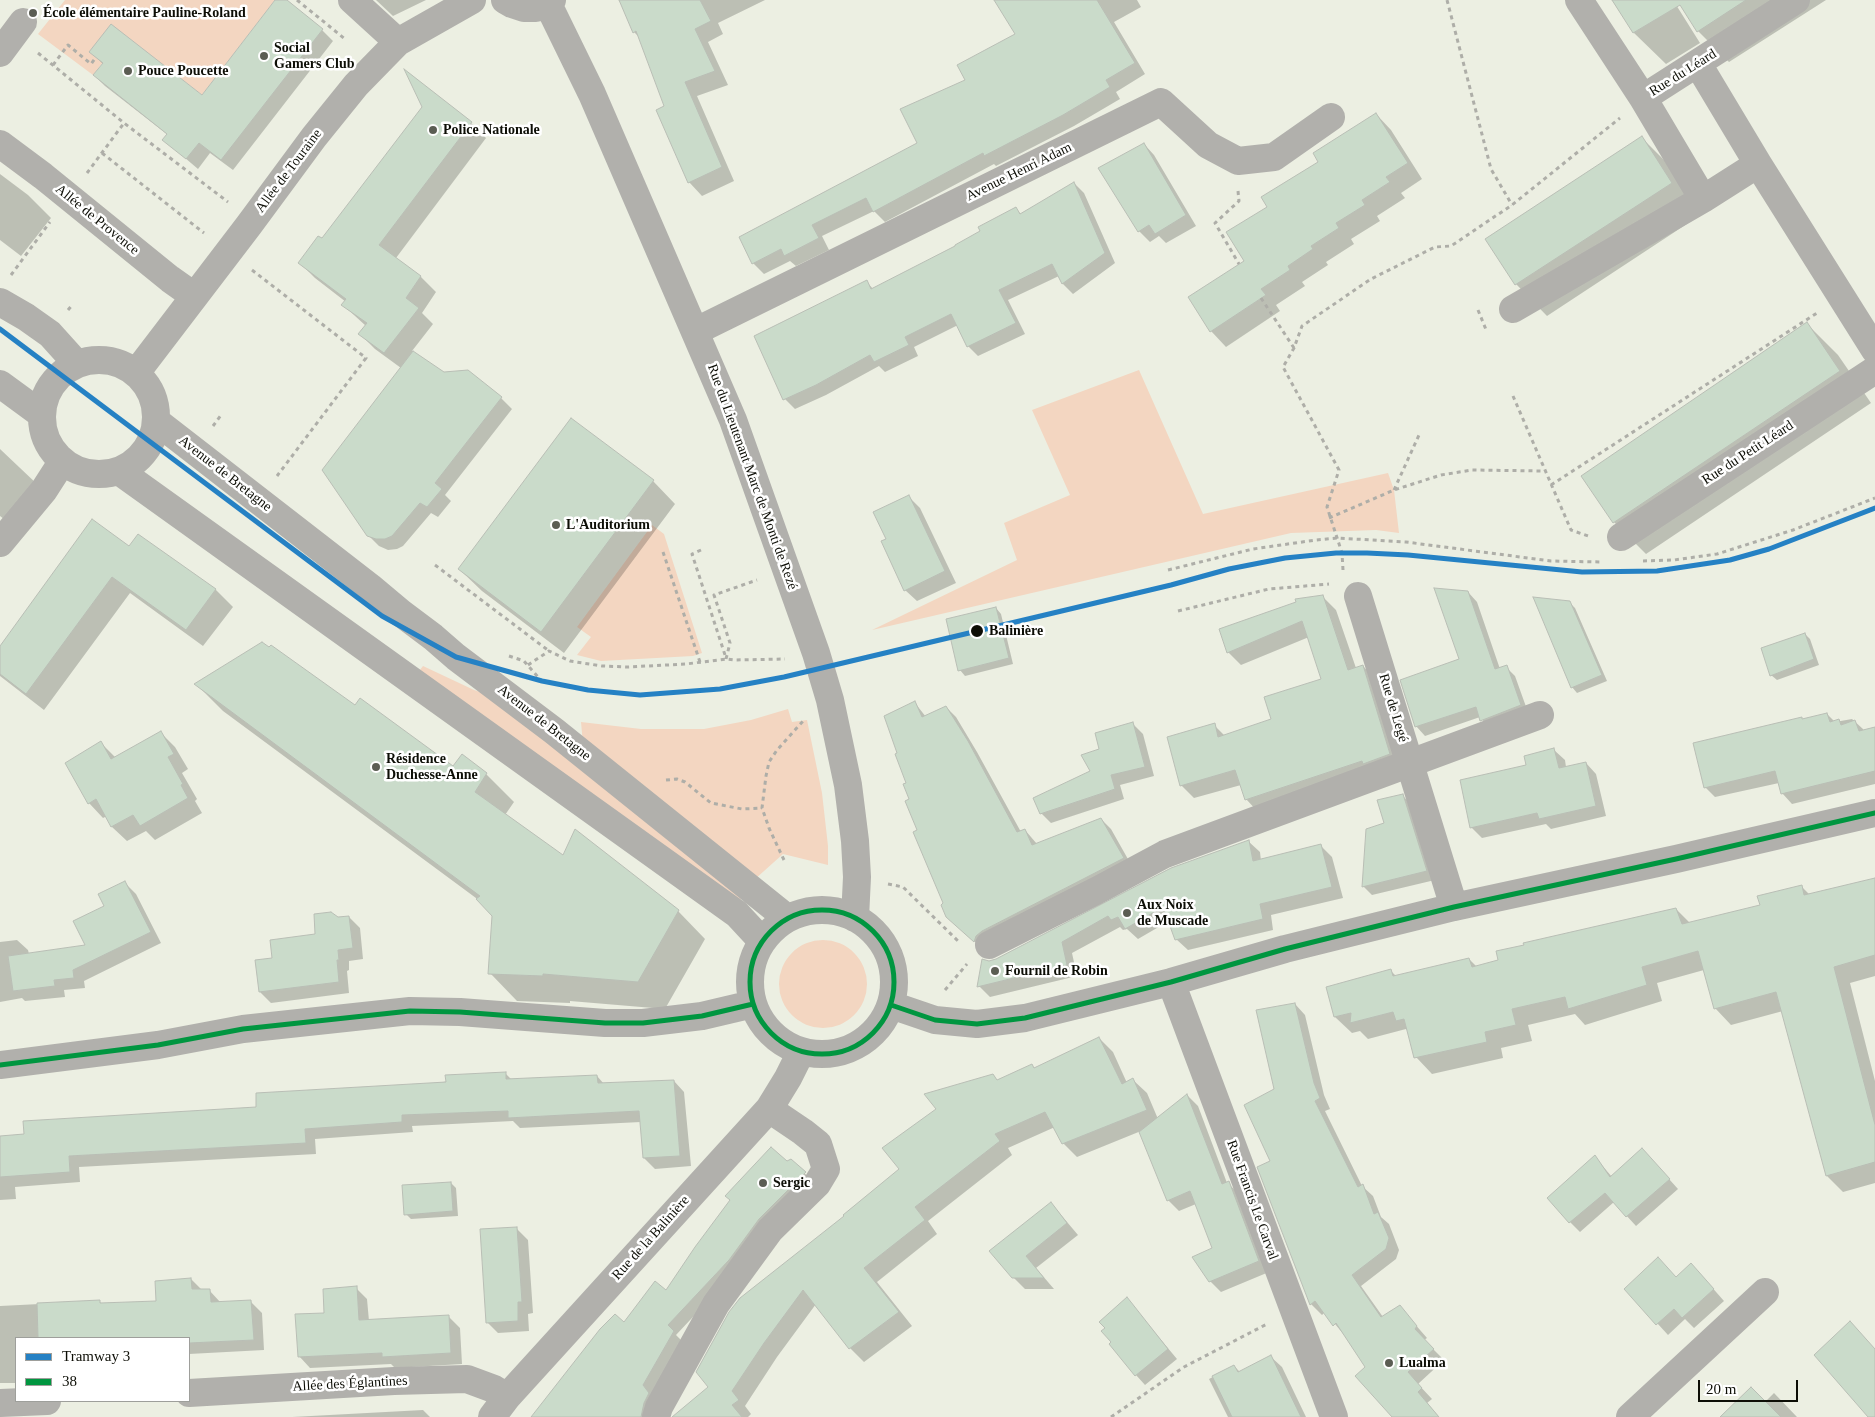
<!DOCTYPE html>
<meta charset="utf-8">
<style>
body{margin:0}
#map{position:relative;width:1875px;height:1417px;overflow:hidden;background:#ecefe2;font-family:Georgia,serif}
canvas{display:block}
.legend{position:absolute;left:15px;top:1337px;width:175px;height:65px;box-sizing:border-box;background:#fff;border:1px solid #9e9f9b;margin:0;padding:6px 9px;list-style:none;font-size:15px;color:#0d0e06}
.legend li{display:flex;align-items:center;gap:10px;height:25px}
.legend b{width:25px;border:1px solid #9e9f9b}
.scale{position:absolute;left:1698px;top:1380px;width:100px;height:22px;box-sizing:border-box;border:2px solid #0d0e06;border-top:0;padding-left:6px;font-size:15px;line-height:18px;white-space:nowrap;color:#0d0e06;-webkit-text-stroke:4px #fff;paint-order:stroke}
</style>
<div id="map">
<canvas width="1875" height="1417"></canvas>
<ul class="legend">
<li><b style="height:6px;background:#2581c4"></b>Tramway 3</li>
<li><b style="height:6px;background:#009640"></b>38</li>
</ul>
<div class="scale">20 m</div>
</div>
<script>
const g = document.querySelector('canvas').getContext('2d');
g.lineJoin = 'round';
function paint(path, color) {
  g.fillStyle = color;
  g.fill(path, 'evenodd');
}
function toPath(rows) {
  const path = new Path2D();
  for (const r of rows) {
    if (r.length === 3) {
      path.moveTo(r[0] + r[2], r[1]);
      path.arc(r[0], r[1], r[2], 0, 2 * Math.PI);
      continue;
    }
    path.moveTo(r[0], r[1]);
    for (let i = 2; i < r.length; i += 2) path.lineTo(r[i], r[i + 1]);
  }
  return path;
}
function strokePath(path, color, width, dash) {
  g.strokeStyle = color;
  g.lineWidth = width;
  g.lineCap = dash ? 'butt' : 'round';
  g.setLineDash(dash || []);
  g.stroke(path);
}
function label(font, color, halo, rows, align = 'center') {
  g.font = font + ' Georgia,serif';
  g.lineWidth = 5;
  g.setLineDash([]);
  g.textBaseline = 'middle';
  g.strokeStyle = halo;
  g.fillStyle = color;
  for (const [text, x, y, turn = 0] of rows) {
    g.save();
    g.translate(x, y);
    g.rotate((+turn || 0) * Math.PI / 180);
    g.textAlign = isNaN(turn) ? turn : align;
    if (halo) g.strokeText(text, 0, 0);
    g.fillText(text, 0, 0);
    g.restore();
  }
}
const green = toPath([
 [65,0,275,0,202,95,124,35,93,75,38,34],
 [1139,370,1203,514,1388,473,1394,490,1399,533,1376,530,1291,533,872,630,1017,560,1004,523,1070,495,1032,410],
 [652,525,664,534,702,653,693,656,601,661,577,655,591,637,577,627],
 [423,666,474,690,496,697,745,895,738,902,416,675],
 [788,709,792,722,807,720,822,793,828,846,828,865,783,854,754,880,583,744,581,722,641,729,704,729,751,720],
 [823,984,44]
]);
const shadow = toPath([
 [277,0,285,0,322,30,333,41,233,170,210,153,198,169,164,140,168,135,105,86,94,75,103,64,91,52,202,97],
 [376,0,426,0,393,16],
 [620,0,765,0,718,23,723,34,708,42,728,85,697,96,734,181,702,196,689,182,666,107,640,38,634,32],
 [1014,0,1137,0,1141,7,1114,22,1145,74,1116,92,1120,99,1074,126,996,166,994,164,885,222,874,211,822,236,829,250,796,266,790,261,764,274,753,263,918,144,966,81,1017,35],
 [1612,0,1673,0,1700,43,1666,64,1634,33],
 [1678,0,1826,0,1729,62,1698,31],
 [407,74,471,123,486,138,396,258,421,277,436,292,422,313,433,324,412,351,444,374,467,372,501,398,512,409,445,495,451,501,438,517,431,513,403,546,397,549,388,550,379,546,368,535,401,368,375,349,360,334,366,326,343,305,346,302,315,278,300,263,322,239,423,107],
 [1376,114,1391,130,1422,179,1401,193,1405,198,1377,216,1380,221,1351,239,1354,244,1326,262,1328,265,1302,282,1305,286,1276,305,1280,311,1226,347,1211,331,1245,261,1268,207],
 [1642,138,1673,169,1702,214,1547,316,1516,284,1487,239],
 [1144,144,1154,155,1196,226,1166,243,1159,236,1150,242,1139,231,1100,168],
 [0,174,28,195,51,218,21,256,0,240],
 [1074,183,1084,193,1115,263,1073,294,1063,284,1059,276,1008,300,1025,334,978,356,968,346,958,325,914,347,918,356,885,372,879,366,826,395,795,409,785,399,867,282,873,289,957,246,1016,209,1022,215],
 [1807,324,1838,355,1871,403,1646,554,1614,522,1583,476],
 [571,420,653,481,675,504,564,653,482,591,459,569],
 [0,449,38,485,9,523,0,516],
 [909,497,920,508,956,583,917,601,905,590,888,540],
 [139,536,216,590,233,607,203,646,130,593,44,710,0,676,0,648,129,548],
 [1468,592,1477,602,1500,669,1506,667,1515,676,1529,715,1490,729,1480,717,1425,736,1416,726,1461,660],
 [1323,597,1336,610,1356,668,1363,666,1376,680,1403,767,1259,813,1246,799,1241,785,1194,798,1181,785,1214,725,1225,736,1273,720,1323,680,1309,637,1241,665,1228,652],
 [1569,602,1575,608,1607,681,1577,693,1572,687],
 [996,608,1001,614,1013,664,965,676,960,670],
 [1805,634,1810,639,1819,665,1777,680,1771,675],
 [196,684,355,707,454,768,486,774,514,802,505,815,563,857,678,911,705,939,665,1009,570,1001,570,1003,517,1001,490,973,493,916,480,901,223,711],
 [915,703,926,717,946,707,956,717,977,752,1021,832,1025,830,1037,844,1101,819,1111,829,1133,868,984,950,958,927,945,904,919,830,898,753],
 [1827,714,1835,722,1852,719,1863,729,1875,763,1875,784,1792,804,1782,793,1779,783,1715,797,1705,787,1803,720],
 [1133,724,1143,734,1154,776,1120,785,1124,799,1051,823,1041,813,1092,772,1101,750],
 [160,732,175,747,188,769,182,773,197,799,195,801,202,813,155,840,146,831,127,841,112,827,107,816,103,818,89,803,101,743,116,758],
 [1554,750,1565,760,1566,767,1586,763,1596,774,1606,816,1551,829,1546,824,1482,838,1471,827,1527,766],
 [1402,795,1411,804,1435,880,1372,895,1363,886,1386,824],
 [1248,841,1260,852,1261,861,1321,846,1332,857,1343,898,1271,915,1273,930,1188,950,1176,939,1169,921,1138,939,1127,929,1123,930,1120,927,1072,953,1077,976,990,997,979,986,989,962,996,960],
 [1875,879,1875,976,1850,983,1875,1081,1875,1183,1843,1192,1827,1176,1783,1011,1731,1025,1715,1008,1704,970,1657,983,1662,1001,1585,1025,1575,1014,1528,1025,1532,1041,1501,1048,1503,1058,1432,1074,1416,1057,1409,1032,1406,1029,1368,1039,1360,1031,1352,1033,1335,1017,1327,988,1391,971,1397,977,1469,959,1477,967,1676,909,1690,923,1761,906,1801,886,1810,895],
 [125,883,136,894,161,943,84,981,85,988,64,990,65,997,25,1001,22,998,0,1002,0,942,17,940,28,950,29,954,87,946,105,906],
 [349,917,360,928,363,959,349,961,349,970,347,971,349,993,271,1003,260,992,274,959,317,935,337,919],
 [1295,1004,1305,1015,1324,1095,1330,1109,1325,1111,1362,1186,1373,1196,1381,1217,1389,1224,1399,1250,1396,1259,1361,1286,1383,1317,1400,1307,1427,1338,1424,1340,1444,1360,1418,1384,1432,1399,1427,1403,1439,1417,1394,1417,1367,1367,1345,1336,1325,1312,1322,1315,1311,1304,1259,1168,1272,1161,1276,1090],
 [1099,1038,1113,1052,1127,1083,1133,1080,1147,1093,1158,1119,1187,1095,1198,1106,1227,1183,1239,1193,1269,1272,1221,1292,1210,1281,1214,1249,1196,1204,1179,1211,1168,1200,1141,1131,1077,1157,1063,1143,1055,1127,1008,1148,1012,1155,928,1221,937,1234,877,1282,912,1326,864,1362,850,1348,816,1304,777,1357,745,1406,751,1414,748,1417,674,1417,710,1387,846,1216,900,1170,993,1076,998,1081,1032,1066,1035,1069],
 [505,1073,512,1080,597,1076,604,1084,674,1081,684,1092,691,1166,655,1169,644,1158,641,1122,520,1128,513,1121,412,1126,413,1132,315,1139,316,1154,79,1167,80,1182,15,1187,16,1199,0,1200,0,1137,257,1109],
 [1595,1157,1612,1177,1652,1160,1678,1189,1636,1226,1614,1202,1580,1232,1570,1222],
 [791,1161,814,1182,738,1269,676,1335,682,1341,648,1417,532,1417,624,1324,667,1291,787,1163],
 [451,1183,456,1188,458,1216,411,1219,406,1214],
 [1051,1203,1078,1235,1036,1268,1054,1289,1025,1289,1013,1277],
 [517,1229,528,1240,533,1313,528,1314,529,1331,498,1333,487,1322],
 [1702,1276,1724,1301,1694,1328,1685,1319,1668,1335,1626,1289,1676,1278],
 [191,1279,202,1290,209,1290,221,1303,251,1302,262,1313,264,1350,189,1354,189,1338,16,1338,16,1383,0,1383,0,1306,99,1301,103,1305,158,1302],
 [356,1288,367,1299,369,1321,448,1316,460,1328,462,1364,395,1368,391,1364,310,1368,299,1356],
 [1127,1299,1177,1359,1145,1385,1136,1375],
 [1271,1357,1282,1367,1306,1417,1228,1417,1209,1379,1234,1366,1240,1372],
 [1774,1393,1797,1417,1722,1417,1765,1402],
 [423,1410,430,1417,292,1417]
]);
const building = toPath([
 [275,0,287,0,323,29,221,160,199,143,186,159,162,140,167,134,93,75,103,63,89,52,111,24,202,95,275,0],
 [619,0,700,0,711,21,695,29,715,71,685,82,722,167,688,183,656,110,664,106,636,31,633,33,619,0],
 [994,0,1097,0,1135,63,1106,80,1110,87,1063,115,984,156,983,153,873,212,866,198,812,225,819,238,784,256,781,249,752,264,739,237,917,143,900,109,965,80,957,65,1015,34,994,0],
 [1612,0,1746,0,1697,32,1680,5,1633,33,1612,0],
 [404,69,472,122,379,245,421,276,406,298,419,308,384,353,358,334,367,323,341,305,346,299,298,263,318,236,322,238,422,107,404,69],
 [1376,113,1408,163,1386,177,1390,182,1362,200,1365,205,1336,223,1339,228,1311,246,1313,249,1288,266,1290,270,1261,289,1266,295,1210,332,1188,297,1244,261,1226,232,1267,207,1261,197,1318,162,1313,153,1376,113],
 [1642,136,1672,183,1515,285,1485,239,1642,136],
 [1144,143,1186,215,1155,234,1149,225,1138,232,1098,168,1144,143],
 [1074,182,1105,253,1062,284,1052,264,999,290,1016,323,967,347,951,314,905,337,909,345,874,362,870,355,816,385,783,400,754,336,867,280,871,289,955,246,955,245,980,231,978,227,1016,207,1020,214,1074,182],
 [1807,322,1840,371,1613,523,1581,476,1807,322],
 [413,351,444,372,468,370,502,397,435,483,442,489,427,507,420,503,392,536,385,539,376,539,367,536,322,470,413,351],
 [571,418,654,480,541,632,458,569,571,418],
 [909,495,945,571,904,591,881,541,886,539,873,512,909,495],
 [92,519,129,546,138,534,216,589,186,630,112,577,26,694,0,674,0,646,92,519],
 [1434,588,1468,591,1495,669,1507,665,1521,705,1480,721,1476,707,1415,727,1400,680,1459,659,1434,588],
 [1323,595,1348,670,1363,665,1390,754,1363,764,1362,761,1245,800,1235,770,1180,786,1167,737,1215,723,1218,737,1271,719,1264,697,1321,679,1302,621,1227,653,1219,629,1296,602,1295,599,1323,595],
 [1533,597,1570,601,1602,675,1571,688,1533,597],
 [996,607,1009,658,958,671,946,619,996,607],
 [1805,633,1814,659,1770,676,1761,648,1805,633],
 [262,642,269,647,271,645,355,705,360,698,453,766,462,754,487,773,475,792,563,855,575,829,679,910,638,982,543,974,543,976,488,974,492,916,476,899,480,896,194,684,262,642],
 [915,701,922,717,946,706,968,741,1017,832,1025,829,1032,845,1101,818,1124,858,982,931,976,936,974,942,946,917,941,905,943,903,913,832,917,830,905,801,909,799,903,784,906,783,895,754,897,753,884,716,915,701],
 [1827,713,1830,722,1839,719,1841,725,1855,720,1859,731,1875,727,1875,771,1781,794,1775,771,1704,788,1693,743,1802,717,1802,719,1827,713],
 [1133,722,1145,767,1111,775,1115,789,1040,814,1033,798,1090,771,1081,755,1099,749,1095,733,1133,722],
 [161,731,174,754,168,757,183,784,181,785,188,798,140,826,133,815,111,827,96,799,88,804,65,763,101,741,111,759,161,731],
 [1554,748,1559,768,1586,762,1596,806,1539,819,1537,813,1470,828,1460,780,1526,765,1524,756,1554,748],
 [1403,794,1427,871,1362,887,1366,829,1384,823,1377,800,1403,794],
 [1249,840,1253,861,1321,844,1332,887,1260,904,1263,919,1175,940,1163,907,1125,929,1118,917,1111,920,1108,916,1062,942,1067,965,977,987,982,959,989,961,996,959,1171,868,1249,840],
 [1875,878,1875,955,1834,967,1875,1125,1875,1162,1826,1176,1776,992,1714,1009,1698,951,1642,967,1647,985,1568,1009,1565,997,1512,1009,1516,1025,1485,1032,1487,1042,1414,1058,1404,1019,1396,1021,1393,1012,1350,1023,1351,1013,1334,1017,1326,987,1391,969,1393,976,1469,958,1472,967,1498,960,1496,951,1524,945,1523,943,1676,908,1682,924,1760,905,1757,896,1802,885,1804,895,1875,878],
 [125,881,151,932,73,970,74,978,54,980,55,986,13,991,8,956,85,945,73,921,104,906,98,894,125,881],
 [331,912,338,917,349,916,353,948,338,950,339,960,337,960,339,982,259,992,255,960,272,958,270,940,315,934,314,914,331,912],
 [1295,1003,1314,1083,1320,1098,1315,1101,1358,1187,1363,1184,1374,1214,1378,1212,1389,1238,1386,1249,1352,1275,1381,1317,1400,1305,1417,1326,1415,1329,1434,1349,1408,1372,1422,1388,1418,1392,1439,1417,1392,1417,1355,1376,1365,1367,1336,1323,1333,1326,1315,1301,1310,1305,1257,1167,1270,1161,1244,1105,1274,1089,1256,1010,1295,1003],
 [1099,1037,1122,1084,1133,1078,1147,1110,1062,1144,1045,1112,995,1134,1000,1141,915,1207,925,1220,864,1268,899,1312,849,1349,803,1290,764,1343,732,1391,739,1400,732,1405,742,1417,672,1417,708,1387,696,1372,729,1312,740,1298,844,1216,843,1215,899,1169,882,1148,936,1109,924,1094,993,1074,997,1080,1032,1064,1034,1068,1099,1037],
 [506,1072,506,1079,597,1075,598,1083,674,1080,680,1156,643,1158,639,1111,508,1118,508,1111,402,1115,402,1122,305,1129,306,1143,69,1156,70,1172,0,1177,0,1136,24,1134,23,1121,256,1107,256,1093,446,1082,445,1075,506,1072],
 [1187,1094,1222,1184,1229,1181,1259,1261,1209,1282,1192,1257,1212,1248,1190,1191,1167,1201,1139,1132,1187,1094],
 [771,1147,787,1161,791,1159,806,1172,759,1219,729,1260,668,1325,674,1331,643,1385,649,1393,644,1403,641,1417,531,1417,600,1329,615,1314,624,1322,655,1281,666,1290,695,1247,730,1200,725,1196,771,1147],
 [1642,1148,1670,1179,1626,1217,1605,1193,1569,1223,1547,1198,1595,1155,1610,1177,1642,1148],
 [451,1182,453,1211,404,1215,402,1185,451,1182],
 [1051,1202,1067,1223,1026,1256,1044,1278,1012,1278,989,1251,1051,1202],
 [517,1227,522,1302,518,1302,518,1321,486,1323,480,1229,517,1227],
 [1658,1257,1676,1277,1691,1263,1714,1289,1682,1318,1674,1309,1656,1325,1624,1289,1658,1257],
 [191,1278,192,1289,210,1289,211,1302,251,1300,254,1340,189,1343,189,1338,38,1338,37,1303,100,1300,100,1303,156,1301,155,1281,191,1278],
 [357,1286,359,1320,449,1315,451,1353,382,1357,382,1353,298,1357,295,1314,324,1313,323,1289,357,1286],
 [1127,1297,1168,1349,1135,1376,1109,1344,1111,1342,1101,1331,1105,1328,1099,1322,1127,1297],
 [1850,1321,1875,1349,1875,1417,1868,1417,1814,1355,1850,1321],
 [1271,1355,1301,1417,1232,1417,1212,1376,1234,1365,1238,1372,1271,1355],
 [1751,1387,1781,1417,1720,1417,1751,1387]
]);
const path = toPath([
 [297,0,345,39],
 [1447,0,1491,169,1512,205],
 [38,53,124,123,228,202],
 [53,65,68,45,91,64,96,57],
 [102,153,204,233],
 [87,173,124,123],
 [1238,191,1239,201,1215,223,1239,264],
 [252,270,366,358,277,476],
 [11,275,50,222],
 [1261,298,1294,348],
 [68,310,73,304],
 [1478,310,1487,332],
 [1513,396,1571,530,1591,537],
 [213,426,221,415],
 [1551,485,1817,313],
 [1394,490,1419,435],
 [1329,518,1394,490,1441,475,1472,470,1545,471],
 [701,550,692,554,726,658],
 [663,552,700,662],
 [1643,561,1674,560,1717,554,1793,530,1875,498],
 [435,565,549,651],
 [1168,570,1253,549,1316,540,1337,538,1406,542,1551,561,1602,562],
 [1343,570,1342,553,1327,507,1339,470,1283,367,1294,348,1302,326,1371,279,1435,247,1451,246,1512,205,1620,118],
 [1178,611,1269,589,1329,584],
 [509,656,524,661,539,678],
 [726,659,730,643,714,595,757,580],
 [528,665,549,651,570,661,602,666,628,667,686,664,726,659,734,660,785,659],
 [666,780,677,779,685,782,711,803,742,809,762,808],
 [784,860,769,828,762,808,766,776,769,762,777,750,804,720],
 [888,884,903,887,959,942],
 [945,990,967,964],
 [1111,1417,1184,1367,1267,1324]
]);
const minor = toPath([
 [352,0,398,42],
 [505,0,512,4,524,8,536,8,552,0],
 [1579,0,1643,98,1796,0],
 [548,4,592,94,733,420,816,653,830,700,848,785,855,841,857,877,855,918],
 [0,53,23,22],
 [1698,64,1758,164],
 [1643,98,1703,199],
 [0,144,43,176,170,279,194,296],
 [0,302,26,317,50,334,77,364],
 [1513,309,1703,199,1758,164,1875,350],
 [696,331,1161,102,1208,145,1238,161,1274,157,1331,117],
 [99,417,57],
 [136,373,249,225,314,137,356,85,398,42,472,0],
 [0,384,41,414],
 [156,421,370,587,401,613,433,637,456,657,554,731,787,918],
 [119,471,737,914,762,941],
 [1621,537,1875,370],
 [0,543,44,490,62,462],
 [1358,596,1454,907],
 [822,982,72],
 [989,945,1096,891,1165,854,1540,715],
 [1171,982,1334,1417],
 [891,1005,935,1020,977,1024,1025,1018,1171,982,1285,949,1454,907,1676,859,1875,813],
 [0,1065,158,1045,243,1029,410,1011,460,1012,605,1023,643,1023,702,1016,753,1004],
 [189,1393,394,1381,467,1379,494,1389,507,1397],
 [0,1403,47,1401],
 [492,1417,507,1397,769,1109,788,1078,801,1052],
 [656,1417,659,1407,716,1304,770,1230,817,1184,826,1169,818,1144,803,1132,769,1109],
 [1630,1417,1765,1292]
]);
const bus1 = toPath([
 [822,982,72],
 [891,1005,935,1020,977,1024,1025,1018,1171,982,1285,949,1454,907,1676,859,1875,813],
 [0,1065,158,1045,243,1029,410,1011,460,1012,605,1023,643,1023,702,1016,753,1004]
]);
const tram1 = toPath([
 [0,329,382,616,456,657,542,681,588,690,640,695,720,689,784,677,1171,585,1229,569,1285,558,1336,553,1367,553,1408,555,1582,572,1657,571,1730,560,1769,549,1875,508]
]);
const markers = [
 [33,13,5,"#5b5d53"],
 [264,56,5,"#5b5d53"],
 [128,71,5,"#5b5d53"],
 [433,130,5,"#5b5d53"],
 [556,525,5,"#5b5d53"],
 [977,631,7,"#0d0e06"],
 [376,767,5,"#5b5d53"],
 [1127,913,5,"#5b5d53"],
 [995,971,5,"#5b5d53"],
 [763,1183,5,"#5b5d53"],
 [1389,1363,5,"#5b5d53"]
];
const poiNames = [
 ["École élémentaire Pauline-Roland",43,13],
 ["Social",274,48],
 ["Gamers Club",274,64],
 ["Pouce Poucette",138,71],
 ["Police Nationale",443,130],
 ["L'Auditorium",566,525],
 ["Résidence",386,759],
 ["Duchesse-Anne",386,775],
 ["Aux Noix",1137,905],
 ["de Muscade",1137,921],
 ["Fournil de Robin",1005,971],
 ["Sergic",773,1183],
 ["Lualma",1399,1363]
];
const streetNames = [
 ["Rue du Léard",1683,73,-32],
 ["Allée de Touraine",289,171,-53],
 ["Avenue Henri Adam",1019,172,-26],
 ["Allée de Provence",97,220,39],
 ["Rue du Petit Léard",1748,453,-33],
 ["Avenue de Bretagne",225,474,38],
 ["Rue du Lieutenant Marc de Monti de Rezé",752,477,70],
 ["Rue de Legé",1393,708,73],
 ["Avenue de Bretagne",544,723,38],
 ["Rue Francis Le Carval",1252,1200,70],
 ["Rue de la Balinière",651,1238,-48],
 ["Allée des Églantines",350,1384,-3]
];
const stopNames = [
 ["Balinière",989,631]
];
paint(green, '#f3d6c1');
paint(shadow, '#0003');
paint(building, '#cadbca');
strokePath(building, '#b9beb5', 1);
strokePath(path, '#aeaea8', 3, [4, 4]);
strokePath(minor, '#b1b0ac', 28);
strokePath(bus1, '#009640', 5);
strokePath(tram1, '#2581c4', 5);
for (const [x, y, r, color] of markers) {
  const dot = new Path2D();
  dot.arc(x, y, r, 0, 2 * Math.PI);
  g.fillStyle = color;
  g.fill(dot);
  strokePath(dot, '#fff', 2);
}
label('bold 14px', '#0d0e06', '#fff', poiNames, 'left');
label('14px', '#0d0e06', '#fff', streetNames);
label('bold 14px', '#0d0e06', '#fff', stopNames, 'left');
</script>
